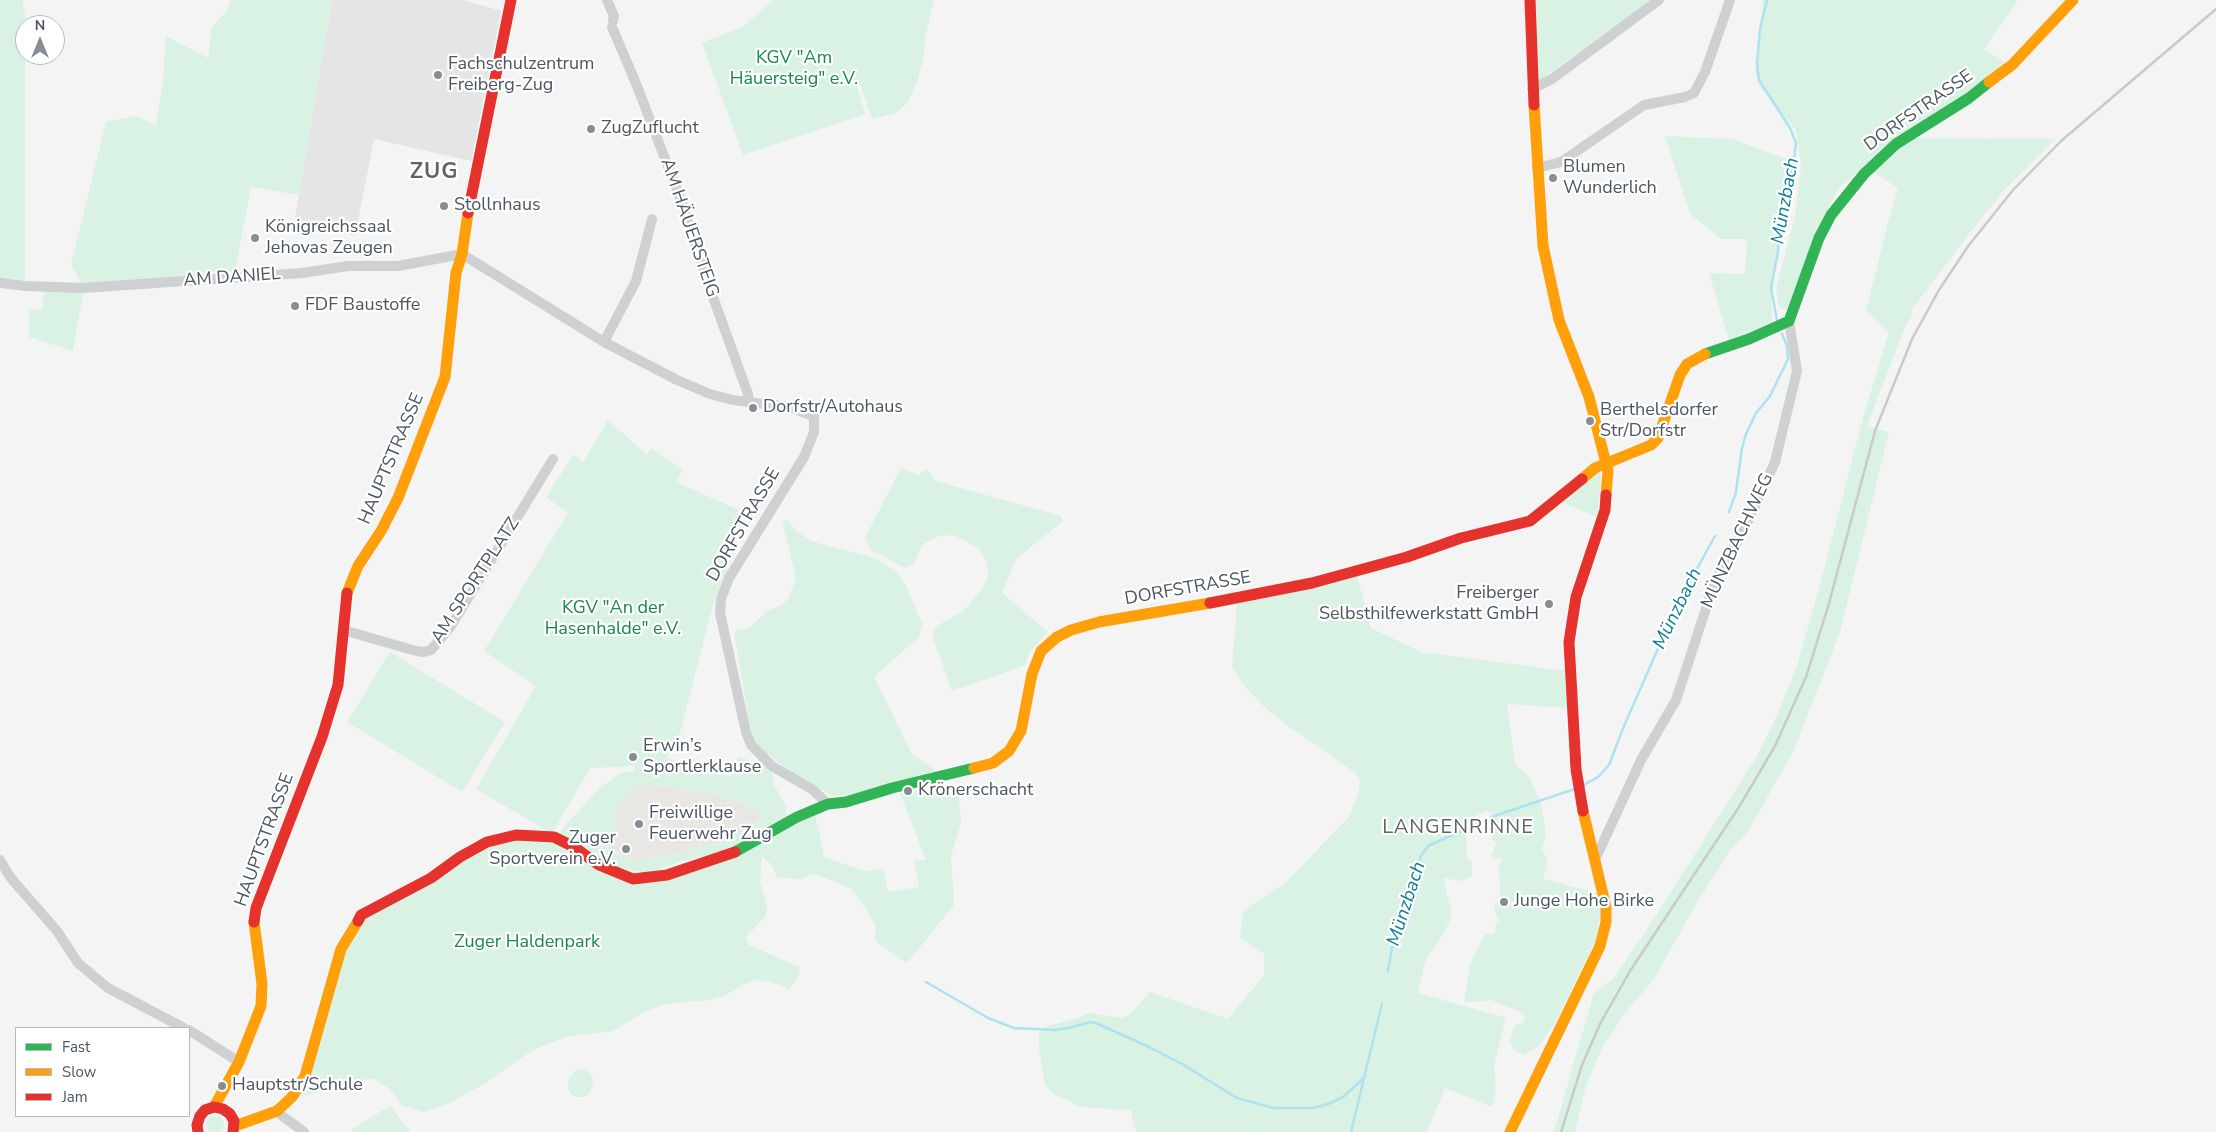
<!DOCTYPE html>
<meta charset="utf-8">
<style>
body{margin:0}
#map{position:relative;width:2216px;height:1132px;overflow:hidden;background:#f4f4f4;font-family:"Nunito Sans",sans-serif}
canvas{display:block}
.legend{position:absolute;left:15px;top:1027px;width:175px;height:90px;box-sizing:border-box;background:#fff;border:1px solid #b7bbc0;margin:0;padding:6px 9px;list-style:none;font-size:15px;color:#4a5661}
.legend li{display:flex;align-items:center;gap:10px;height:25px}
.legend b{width:25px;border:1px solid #b7bbc0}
.north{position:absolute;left:15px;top:15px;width:50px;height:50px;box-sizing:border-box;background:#fff;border:1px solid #b7bbc0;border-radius:50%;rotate:0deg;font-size:14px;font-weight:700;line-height:20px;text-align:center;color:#4a5661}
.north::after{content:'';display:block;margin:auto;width:18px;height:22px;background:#868d94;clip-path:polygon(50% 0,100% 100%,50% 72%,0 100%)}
</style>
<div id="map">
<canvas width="2216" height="1132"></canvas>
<ul class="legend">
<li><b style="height:6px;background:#30b455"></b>Fast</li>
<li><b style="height:6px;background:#ff9f0a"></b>Slow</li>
<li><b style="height:6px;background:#e5322d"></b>Jam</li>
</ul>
<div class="north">N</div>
</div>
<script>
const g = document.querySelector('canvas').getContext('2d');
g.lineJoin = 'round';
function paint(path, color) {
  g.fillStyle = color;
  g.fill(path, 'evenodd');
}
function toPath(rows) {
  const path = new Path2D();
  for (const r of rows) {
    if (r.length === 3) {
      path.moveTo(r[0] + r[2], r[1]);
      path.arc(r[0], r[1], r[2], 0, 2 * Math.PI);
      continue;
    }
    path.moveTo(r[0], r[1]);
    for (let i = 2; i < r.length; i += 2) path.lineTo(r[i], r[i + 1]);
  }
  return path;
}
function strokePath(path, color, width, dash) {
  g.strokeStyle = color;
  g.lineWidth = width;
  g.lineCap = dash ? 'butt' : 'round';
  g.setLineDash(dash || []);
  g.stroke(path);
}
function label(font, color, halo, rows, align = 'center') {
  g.font = font + ' "Nunito Sans",sans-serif';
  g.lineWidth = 4.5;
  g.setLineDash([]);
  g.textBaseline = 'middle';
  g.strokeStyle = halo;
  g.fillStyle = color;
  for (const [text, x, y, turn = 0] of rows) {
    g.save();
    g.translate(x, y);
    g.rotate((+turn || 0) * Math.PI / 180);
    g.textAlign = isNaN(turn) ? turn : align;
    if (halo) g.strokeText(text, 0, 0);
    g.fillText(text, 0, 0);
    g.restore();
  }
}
const commercial = toPath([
 [640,784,705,792,744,804,760,813,765,817,726,842,637,861,623,857,611,848,610,836,618,809,625,796]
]);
const education = toPath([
 [332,0,464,0,501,11,471,161,374,139,355,236,294,224]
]);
const green = toPath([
 [0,0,22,0,25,15,25,286,0,283],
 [231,0,332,0,299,195,251,187,235,272,220,270,195,276,84,288,73,351,29,337,29,309,42,310,44,287,83,287,71,264,106,122,135,116,156,125,163,81,166,36,208,58,212,27,226,12],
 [773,0,934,0,924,43,926,45,918,79,908,102,896,113,872,119,860,84,857,86,865,114,743,155,702,43,744,26],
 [1534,0,1653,0,1537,82],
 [1763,0,2018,0,1984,49,2015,69,1914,138,2056,139,2006,188,1975,226,1910,312,1913,314,1905,327,1867,426,1889,432,1840,632,1793,752,1747,833,1729,852,1695,906,1654,979,1624,1014,1602,1048,1586,1086,1575,1132,1554,1132,1594,993,1613,979,1652,922,1757,756,1775,720,1796,669,1819,589,1864,414,1889,332,1866,311,1887,226,1898,188,1872,171,1858,172,1838,189,1821,221,1786,310,1779,307,1776,289,1795,216,1801,167,1796,130,1760,87,1755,72],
 [1665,136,1732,139,1786,159,1792,173,1779,228,1778,252,1773,272,1771,288,1772,322,1729,341,1709,273,1745,274,1747,239,1721,239,1690,214],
 [608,420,647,455,651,448,683,470,676,482,739,510,734,555,724,575,712,608,680,733,667,758,730,777,738,757,771,768,774,785,786,806,787,817,740,848,682,861,649,873,615,868,557,834,601,787,619,774,635,771,635,766,590,768,552,834,476,789,536,686,484,651,568,513,546,497,574,454,583,462],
 [640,784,705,792,744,804,760,813,765,818,726,842,637,861,623,857,611,848,610,836,618,809,625,796],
 [901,468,919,475,926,468,936,481,1061,516,1063,521,1016,559,1002,593,1048,632,1029,653,1026,665,952,691,932,635,937,626,963,611,981,591,989,576,986,562,979,549,958,537,949,535,936,537,922,545,914,564,905,568,870,549,865,538],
 [1596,471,1601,473,1598,517,1560,502],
 [782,520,789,521,796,531,811,541,877,559,897,572,907,587,919,617,923,623,919,637,874,677,912,754,936,771,855,794,833,796,795,775,763,751,755,742,749,722,734,631,747,629,768,611,781,605,788,599,796,578],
 [1357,576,1371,628,1421,652,1566,671,1568,708,1507,704,1515,764,1530,778,1541,804,1546,834,1542,849,1546,857,1547,865,1543,879,1597,893,1601,911,1596,939,1554,1025,1539,1046,1523,1055,1513,1049,1510,1041,1515,1025,1524,1022,1525,1016,1519,1011,1491,1000,1464,1003,1470,964,1484,935,1495,933,1496,923,1499,920,1494,910,1495,903,1500,900,1500,879,1498,869,1503,857,1495,859,1491,856,1497,843,1492,839,1490,812,1485,811,1460,825,1466,837,1467,859,1472,861,1472,876,1462,881,1443,878,1452,915,1445,931,1425,962,1418,993,1506,1018,1494,1066,1496,1091,1492,1107,1445,1088,1427,1132,1136,1132,1131,1110,1080,1107,1054,1094,1045,1085,1039,1049,1039,1033,1048,1026,1078,1018,1089,1013,1122,1018,1129,1015,1150,992,1228,1019,1264,975,1264,954,1240,938,1243,911,1285,883,1349,817,1358,795,1360,780,1355,773,1322,749,1285,724,1263,706,1242,683,1232,667,1237,603],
 [390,652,505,722,462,792,347,722],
 [958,786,961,823,951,856,954,905,907,963,875,941,876,926,865,907,850,888,818,875,810,875,803,879,777,878,771,864,762,857,760,881,767,905,766,916,746,937,749,945,800,967,799,976,789,989,771,982,757,980,744,984,726,995,709,1000,664,1004,641,1014,613,1031,566,1037,533,1050,484,1084,448,1104,423,1112,403,1106,389,1088,372,1078,295,1098,343,950,363,916,488,847,516,840,543,841,572,847,598,867,668,877,815,814,824,857,864,871,883,869,888,892,919,887,914,861,926,860,900,793],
 [577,1069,587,1071,592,1076,593,1084,590,1092,584,1097,576,1097,570,1093,568,1088,569,1078],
 [390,1106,411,1132,352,1132,350,1130],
 [215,1124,9]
]);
const stream = toPath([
 [1767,0,1760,29,1757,63,1759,80,1790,128,1796,143,1792,173,1779,228,1778,252,1771,288,1777,320],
 [1729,512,1736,492,1742,448,1746,434,1756,413,1770,396,1788,359,1787,346,1782,334],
 [1584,785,1598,777,1609,765,1624,726,1678,603,1715,536],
 [1388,971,1394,937,1416,869,1422,854,1428,846,1497,815,1575,789],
 [926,982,988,1018,1014,1028,1054,1030,1069,1028,1090,1022,1096,1023,1149,1047,1182,1064,1237,1098,1273,1108,1313,1108,1328,1104,1343,1097,1364,1078],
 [1351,1132,1382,1004]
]);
const street = toPath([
 [607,0,614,16,613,21],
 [612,27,635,81,681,200,709,286,748,394,749,403],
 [1532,89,1552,79,1659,0],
 [1537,168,1561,162,1644,105,1685,97,1694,93,1705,72,1730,0],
 [0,283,25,286,83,288,302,273,348,266,398,266,462,254,604,342,677,380,710,394,733,400,789,407,814,416,814,432,804,457,729,578,721,599,720,613,746,732,751,745,772,766,813,790,828,804],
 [604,342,636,281,652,219],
 [343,630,416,651,424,652,431,650,451,626,553,459],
 [0,860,10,877,57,931,78,963,108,988,184,1028],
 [1595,860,1641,760,1676,700,1715,581,1744,530,1775,462,1797,371,1789,321],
 [189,1030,239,1062],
 [277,1111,281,1115,304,1132]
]);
const fast = toPath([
 [1705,354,1749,339,1789,321,1819,238,1831,215,1864,174,1896,144,1969,98,1989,82],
 [735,852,797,817,828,804,846,802,892,788,974,768]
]);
const slow = toPath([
 [1989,82,2012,65,2073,0],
 [1534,105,1543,246,1559,320,1589,397,1608,471,1606,495],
 [1582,479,1595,468,1651,445,1658,438,1680,375,1687,364,1705,354],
 [347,593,358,566,381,531,398,498,445,377,456,273,462,254,468,213],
 [974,768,993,763,1009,751,1021,731,1032,674,1041,651,1057,637,1071,630,1099,622,1210,603],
 [214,1107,239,1062,261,1006,262,984,254,922],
 [235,1126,277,1111,292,1097,305,1076,341,949,358,921],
 [1510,1132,1600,946,1606,922,1606,907,1583,811]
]);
const jam = toPath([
 [1530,0,1534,105],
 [468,213,511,0],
 [1210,603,1312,583,1407,557,1461,538,1530,521,1582,479],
 [1583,811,1576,769,1569,642,1576,597,1605,510,1606,495],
 [358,921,361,915,431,878,460,857,487,842,516,835,554,837,574,847,599,865,633,879,667,875,735,852],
 [254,922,256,908,322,737,338,685,347,593],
 [198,1132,197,1125,200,1116,205,1110,214,1107,223,1109,230,1114,234,1121,233,1132]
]);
const rail = toPath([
 [1561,1132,1582,1065,1600,1024,1630,971,1739,807,1775,746,1806,677,1828,607,1875,431,1912,339,1939,290,1969,245,2013,190,2061,141,2216,9]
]);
const markers = [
 [438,75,5,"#868d94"],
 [591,129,5,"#868d94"],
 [1553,178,5,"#868d94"],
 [444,206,5,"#868d94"],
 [255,238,5,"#868d94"],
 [295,306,5,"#868d94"],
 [753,408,5,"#868d94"],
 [1590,421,5,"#868d94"],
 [1549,604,5,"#868d94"],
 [633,757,5,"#868d94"],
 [908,791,5,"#868d94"],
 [639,824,5,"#868d94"],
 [626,849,5,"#868d94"],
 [1504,902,5,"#868d94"],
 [222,1086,5,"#868d94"]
];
const parkNames = [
 ["KGV \"Am",794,59],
 ["Häuersteig\" e.V.",794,80],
 ["KGV \"An der",613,609],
 ["Hasenhalde\" e.V.",613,630],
 ["Zuger Haldenpark",527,943]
];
const poiNames = [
 ["Fachschulzentrum",448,65],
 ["Freiberg-Zug",448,86],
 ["ZugZuflucht",601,129],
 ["Blumen",1563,168],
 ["Wunderlich",1563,189],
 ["Stollnhaus",454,206],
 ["Königreichssaal",265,228],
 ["Jehovas Zeugen",265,249],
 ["FDF Baustoffe",305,306],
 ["Dorfstr/Autohaus",763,408],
 ["Berthelsdorfer",1600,411],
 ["Str/Dorfstr",1600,432],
 ["Freiberger",1539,594,"right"],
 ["Selbsthilfewerkstatt GmbH",1539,615,"right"],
 ["Erwin’s",643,747],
 ["Sportlerklause",643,768],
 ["Krönerschacht",918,791],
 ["Freiwillige",649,814],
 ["Feuerwehr Zug",649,835],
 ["Zuger",616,839,"right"],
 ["Sportverein e.V.",616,860,"right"],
 ["Junge Hohe Birke",1514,902],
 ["Hauptstr/Schule",232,1086]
];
const streetNames = [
 ["DORFSTRASSE",1919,111,-35],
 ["AM HÄUERSTEIG",689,228,71],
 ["AM DANIEL",232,278,-4],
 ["HAUPTSTRASSE",392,459,-67],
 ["DORFSTRASSE",744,525,-60],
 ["MÜNZBACHWEG",1738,541,-65],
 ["AM SPORTPLATZ",476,581,-57],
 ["DORFSTRASSE",1188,589,-10],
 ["HAUPTSTRASSE",265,840,-70]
];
const waterNames = [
 ["Münzbach",1786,201,-80],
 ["Münzbach",1678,609,-64],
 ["Münzbach",1407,904,-72]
];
const quarterNames = [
 ["LANGENRINNE",1458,828]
];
const districtNames = [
 ["ZUG",434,173]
];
paint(commercial, '#e8e7e3');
paint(education, '#e6e5e6');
paint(green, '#d9f2e3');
strokePath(stream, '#aee2f0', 2.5);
strokePath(street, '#ced0d2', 10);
strokePath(fast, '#30b455', 11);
strokePath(slow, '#ff9f0a', 11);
strokePath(jam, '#e5322d', 11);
strokePath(rail, '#c9cacc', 2.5);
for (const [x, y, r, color] of markers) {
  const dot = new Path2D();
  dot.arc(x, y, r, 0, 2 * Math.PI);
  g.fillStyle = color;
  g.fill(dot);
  strokePath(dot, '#fff', 2);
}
label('18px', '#17864f', '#fff', parkNames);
label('18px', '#4a5661', '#fff', poiNames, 'left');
label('18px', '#4a5661', '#fff', streetNames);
label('italic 19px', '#0c7c9b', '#fff', waterNames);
g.letterSpacing = '1px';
label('20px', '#5f6368', '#fff', quarterNames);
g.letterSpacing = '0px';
g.letterSpacing = '1px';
label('bold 22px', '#5f6368', '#fff', districtNames);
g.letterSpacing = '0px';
</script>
